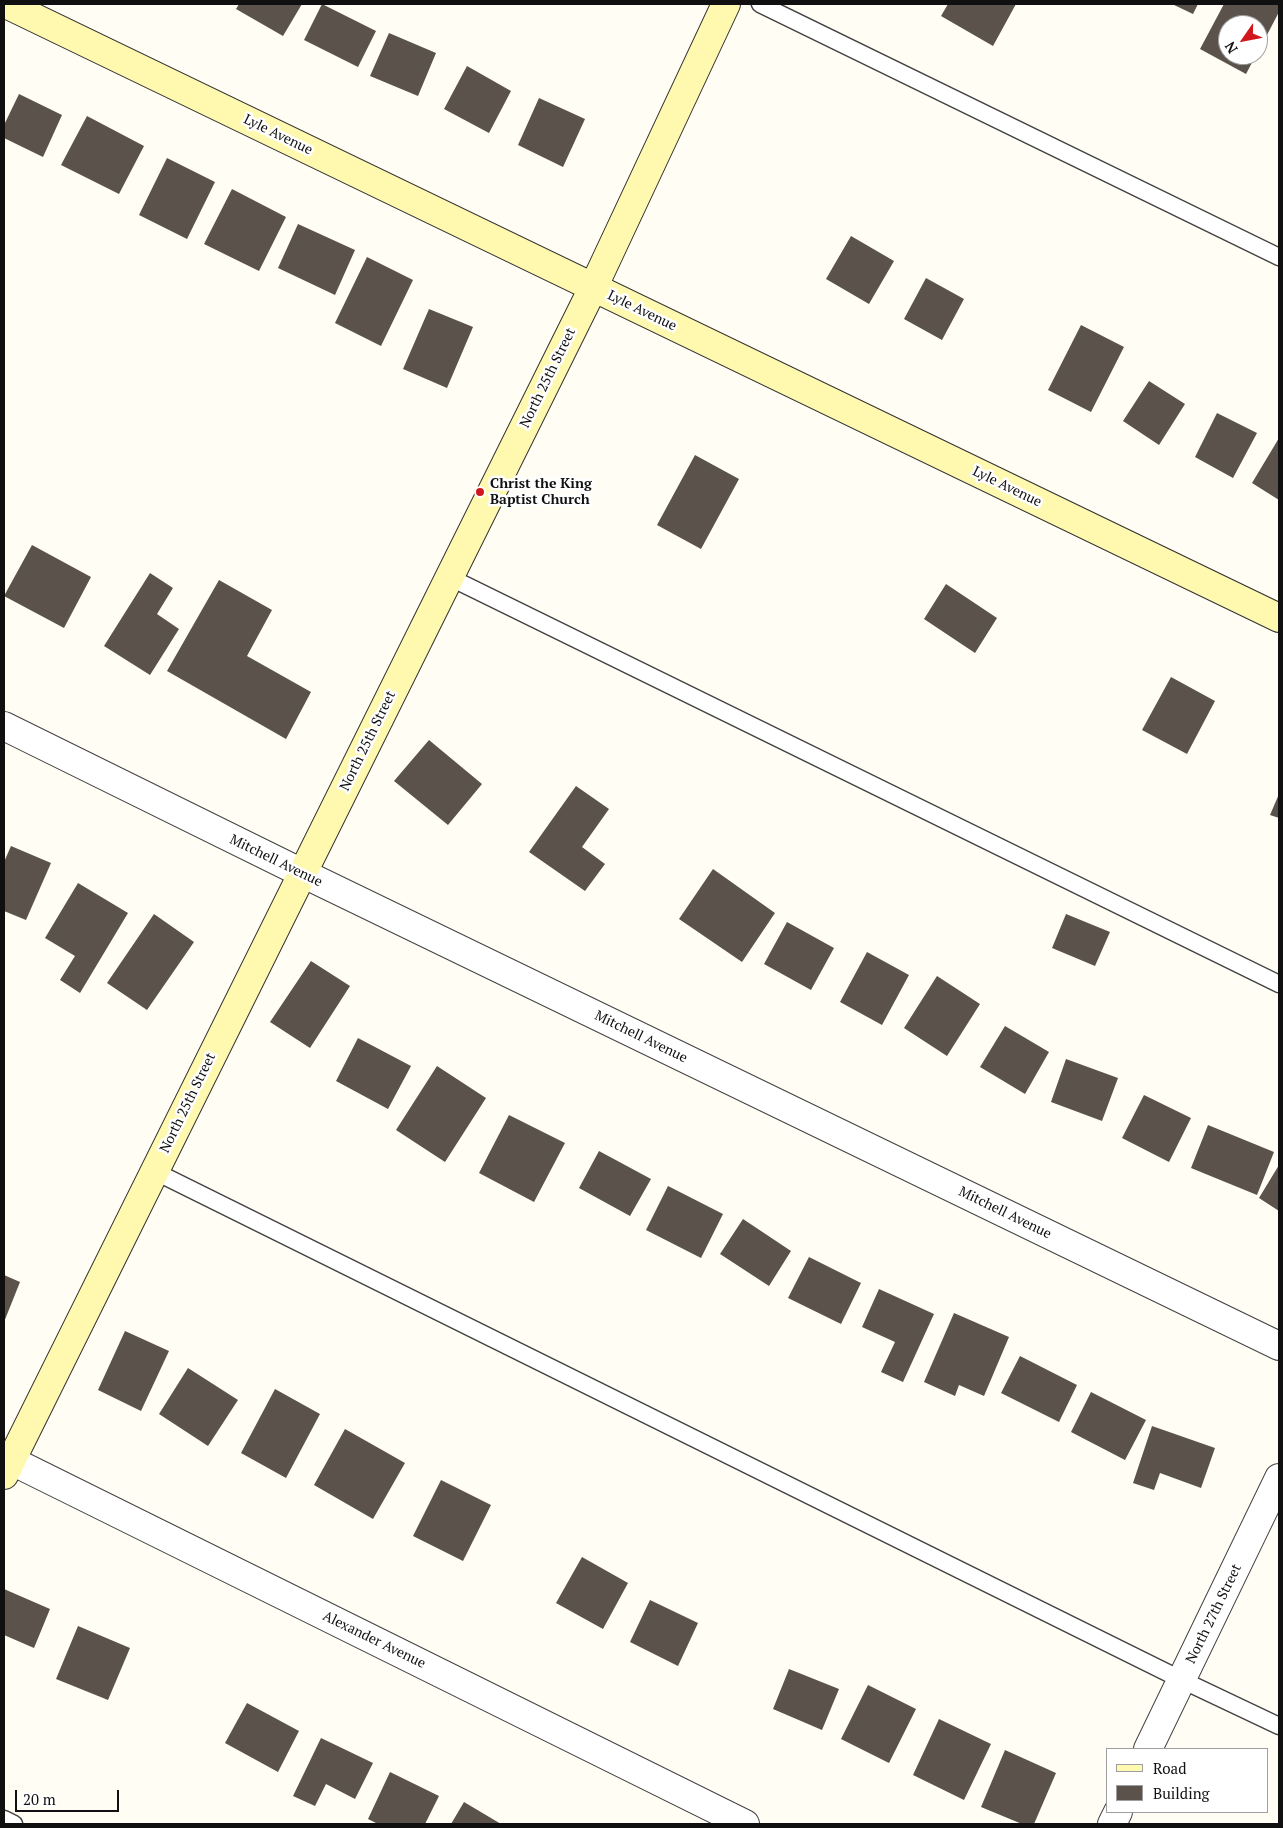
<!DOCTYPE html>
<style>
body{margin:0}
#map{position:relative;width:1283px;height:1828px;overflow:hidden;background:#fffdf4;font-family:"PT Serif",serif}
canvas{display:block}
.frame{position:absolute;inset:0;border:5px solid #101010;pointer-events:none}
.legend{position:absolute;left:1106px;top:1748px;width:162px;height:65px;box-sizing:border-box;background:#fff;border:1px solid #9f9f9f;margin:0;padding:6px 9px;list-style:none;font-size:15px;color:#101010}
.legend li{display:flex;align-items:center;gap:10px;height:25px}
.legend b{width:25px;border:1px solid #9f9f9f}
.north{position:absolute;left:1218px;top:15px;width:50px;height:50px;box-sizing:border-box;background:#fff;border:1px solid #9f9f9f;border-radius:50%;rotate:237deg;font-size:14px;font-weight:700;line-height:20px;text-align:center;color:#101010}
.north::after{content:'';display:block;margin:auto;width:18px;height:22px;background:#d1171c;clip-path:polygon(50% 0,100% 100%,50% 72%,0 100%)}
.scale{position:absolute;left:15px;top:1790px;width:104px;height:22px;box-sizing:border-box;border:2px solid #101010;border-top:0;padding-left:6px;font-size:15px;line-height:18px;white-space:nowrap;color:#101010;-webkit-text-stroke:4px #fff;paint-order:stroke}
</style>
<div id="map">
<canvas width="1283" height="1828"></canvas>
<div class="frame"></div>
<ul class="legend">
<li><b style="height:6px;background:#fff8af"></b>Road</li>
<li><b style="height:14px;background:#5b524b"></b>Building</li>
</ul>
<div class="north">N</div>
<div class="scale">20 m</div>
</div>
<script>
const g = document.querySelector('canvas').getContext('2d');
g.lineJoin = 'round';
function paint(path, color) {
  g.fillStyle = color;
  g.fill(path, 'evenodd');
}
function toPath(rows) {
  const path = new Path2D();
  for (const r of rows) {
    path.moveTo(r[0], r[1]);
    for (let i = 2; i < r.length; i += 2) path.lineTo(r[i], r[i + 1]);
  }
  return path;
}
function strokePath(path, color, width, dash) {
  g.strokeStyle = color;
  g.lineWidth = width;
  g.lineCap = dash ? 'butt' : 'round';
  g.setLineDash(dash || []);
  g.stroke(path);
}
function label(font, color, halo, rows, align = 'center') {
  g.font = font + ' "PT Serif",serif';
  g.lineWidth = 5;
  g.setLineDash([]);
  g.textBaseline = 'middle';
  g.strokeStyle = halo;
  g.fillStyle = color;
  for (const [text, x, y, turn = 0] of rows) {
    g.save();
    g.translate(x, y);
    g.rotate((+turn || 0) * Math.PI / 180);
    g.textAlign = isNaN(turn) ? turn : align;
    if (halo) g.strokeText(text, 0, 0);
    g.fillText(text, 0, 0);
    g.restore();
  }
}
const building = toPath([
 [239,4,302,4,283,36,236,9],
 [322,4,376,31,358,67,304,40],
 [948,4,1016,4,993,46,941,16],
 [1172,4,1198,4,1193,14],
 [1224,4,1279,4,1279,12,1258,52,1258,25,1228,25,1228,55,1256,55,1246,74,1200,49],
 [389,33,436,53,418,96,370,76],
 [467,66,511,91,489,133,444,109],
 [19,94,62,115,43,157,4,138,4,125],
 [539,98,585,119,563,167,518,145],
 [87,116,144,146,119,194,61,165],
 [167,158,215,182,187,239,139,215],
 [232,189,286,217,259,271,204,244],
 [298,224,355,250,335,295,278,268],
 [851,236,894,261,869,304,826,279],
 [367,257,413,280,381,346,335,323],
 [926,278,964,299,942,340,904,319],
 [429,309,473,327,447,388,403,369],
 [1081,325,1124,347,1091,412,1048,390],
 [1149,381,1185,404,1159,445,1123,421],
 [1217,413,1257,433,1233,478,1195,457],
 [1279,438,1279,500,1252,483],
 [695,455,739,479,701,549,657,525],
 [32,545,91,577,64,628,4,596],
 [150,573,173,588,157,614,179,629,150,675,104,646],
 [219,580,272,610,247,656,311,692,286,739,167,671],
 [946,584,997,618,975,653,924,619],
 [1171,677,1215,701,1187,754,1142,730],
 [429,740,482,784,448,825,394,781],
 [576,786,609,809,582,847,605,864,585,891,529,852],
 [1279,794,1279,818,1270,815],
 [11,846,51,863,26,920,4,911,4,862],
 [713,869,775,913,742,962,679,919],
 [78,883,128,913,80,993,60,980,75,956,45,938],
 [154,914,194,942,147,1010,107,983],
 [1066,914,1110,932,1095,966,1052,948],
 [787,922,834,948,811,990,764,964],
 [867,952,909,975,882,1025,840,1002],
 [311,961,350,986,310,1048,270,1022],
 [937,976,980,1004,947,1056,904,1028],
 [1005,1026,1049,1052,1025,1094,980,1067],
 [358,1038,411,1066,388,1109,336,1081],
 [1066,1059,1118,1078,1102,1121,1051,1102],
 [437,1066,486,1098,445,1162,396,1130],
 [1144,1095,1191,1118,1169,1162,1122,1138],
 [509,1115,565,1143,534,1202,479,1173],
 [1208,1125,1274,1152,1257,1195,1191,1168],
 [599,1151,651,1179,630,1216,579,1188],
 [1279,1165,1279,1211,1259,1198],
 [668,1186,723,1214,701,1258,646,1230],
 [743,1219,791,1251,769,1286,720,1254],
 [809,1257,861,1283,841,1324,788,1298],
 [4,1275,20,1282,4,1322],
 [879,1289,934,1314,903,1382,881,1372,895,1342,862,1327],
 [954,1313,1009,1337,984,1396,959,1385,955,1396,924,1382],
 [125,1331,169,1351,141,1411,98,1390],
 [1020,1356,1077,1385,1059,1422,1001,1393],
 [188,1368,238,1400,208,1446,159,1414],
 [275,1389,320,1414,286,1478,241,1453],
 [1091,1392,1146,1420,1125,1460,1071,1432],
 [1152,1426,1215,1448,1201,1488,1160,1473,1154,1490,1133,1483],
 [345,1429,405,1463,373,1519,314,1485],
 [441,1480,491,1505,463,1561,413,1536],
 [582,1557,628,1583,603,1629,556,1603],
 [4,1589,50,1609,34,1648,4,1635],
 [650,1600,698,1623,678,1666,630,1642],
 [78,1626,130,1648,108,1700,56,1679],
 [789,1669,839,1689,822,1730,773,1709],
 [868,1685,916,1709,889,1763,841,1739],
 [247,1703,299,1731,278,1772,225,1743],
 [939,1719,991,1744,964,1800,913,1775],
 [321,1738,373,1763,355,1799,326,1784,315,1806,293,1796],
 [1005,1750,1056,1773,1034,1824,1022,1824,981,1807],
 [390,1772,439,1796,425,1824,378,1824,368,1819],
 [464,1802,501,1824,451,1824]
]);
const lane = toPath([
 [760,4,1279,257],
 [449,577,1279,984],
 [154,1171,1182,1680,1279,1726],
 [4,1819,14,1824]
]);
const street = toPath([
 [4,726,302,873,1279,1346],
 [4,1457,745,1824],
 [1148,1749,1279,1478],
 [1112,1824,1118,1812]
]);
const secondary = toPath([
 [6,4,1279,618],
 [4,1475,593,288,726,4]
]);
const markers = [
 [480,492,5,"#d1171c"]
];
const streetNames = [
 ["Lyle Avenue",278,135,26],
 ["Lyle Avenue",642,311,26],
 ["North 25th Street",548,378,-64],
 ["Lyle Avenue",1007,487,26],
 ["North 25th Street",368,741,-64],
 ["Mitchell Avenue",276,861,26],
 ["Mitchell Avenue",641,1037,26],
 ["North 25th Street",188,1103,-64],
 ["Mitchell Avenue",1005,1213,26],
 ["North 27th Street",1214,1614,-64],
 ["Alexander Avenue",374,1640,26]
];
const poiNames = [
 ["Christ the King",490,484],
 ["Baptist Church",490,500]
];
paint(building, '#5b524b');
strokePath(lane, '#434343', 19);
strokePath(street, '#434343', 30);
strokePath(secondary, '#323232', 30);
strokePath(lane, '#fff', 16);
strokePath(street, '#fff', 28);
strokePath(secondary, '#fff8af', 28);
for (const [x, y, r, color] of markers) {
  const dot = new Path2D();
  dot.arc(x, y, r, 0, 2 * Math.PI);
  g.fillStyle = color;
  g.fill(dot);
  strokePath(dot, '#fff', 2);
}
label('14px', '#101010', '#fff', streetNames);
label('bold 14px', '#101010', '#fff', poiNames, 'left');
</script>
